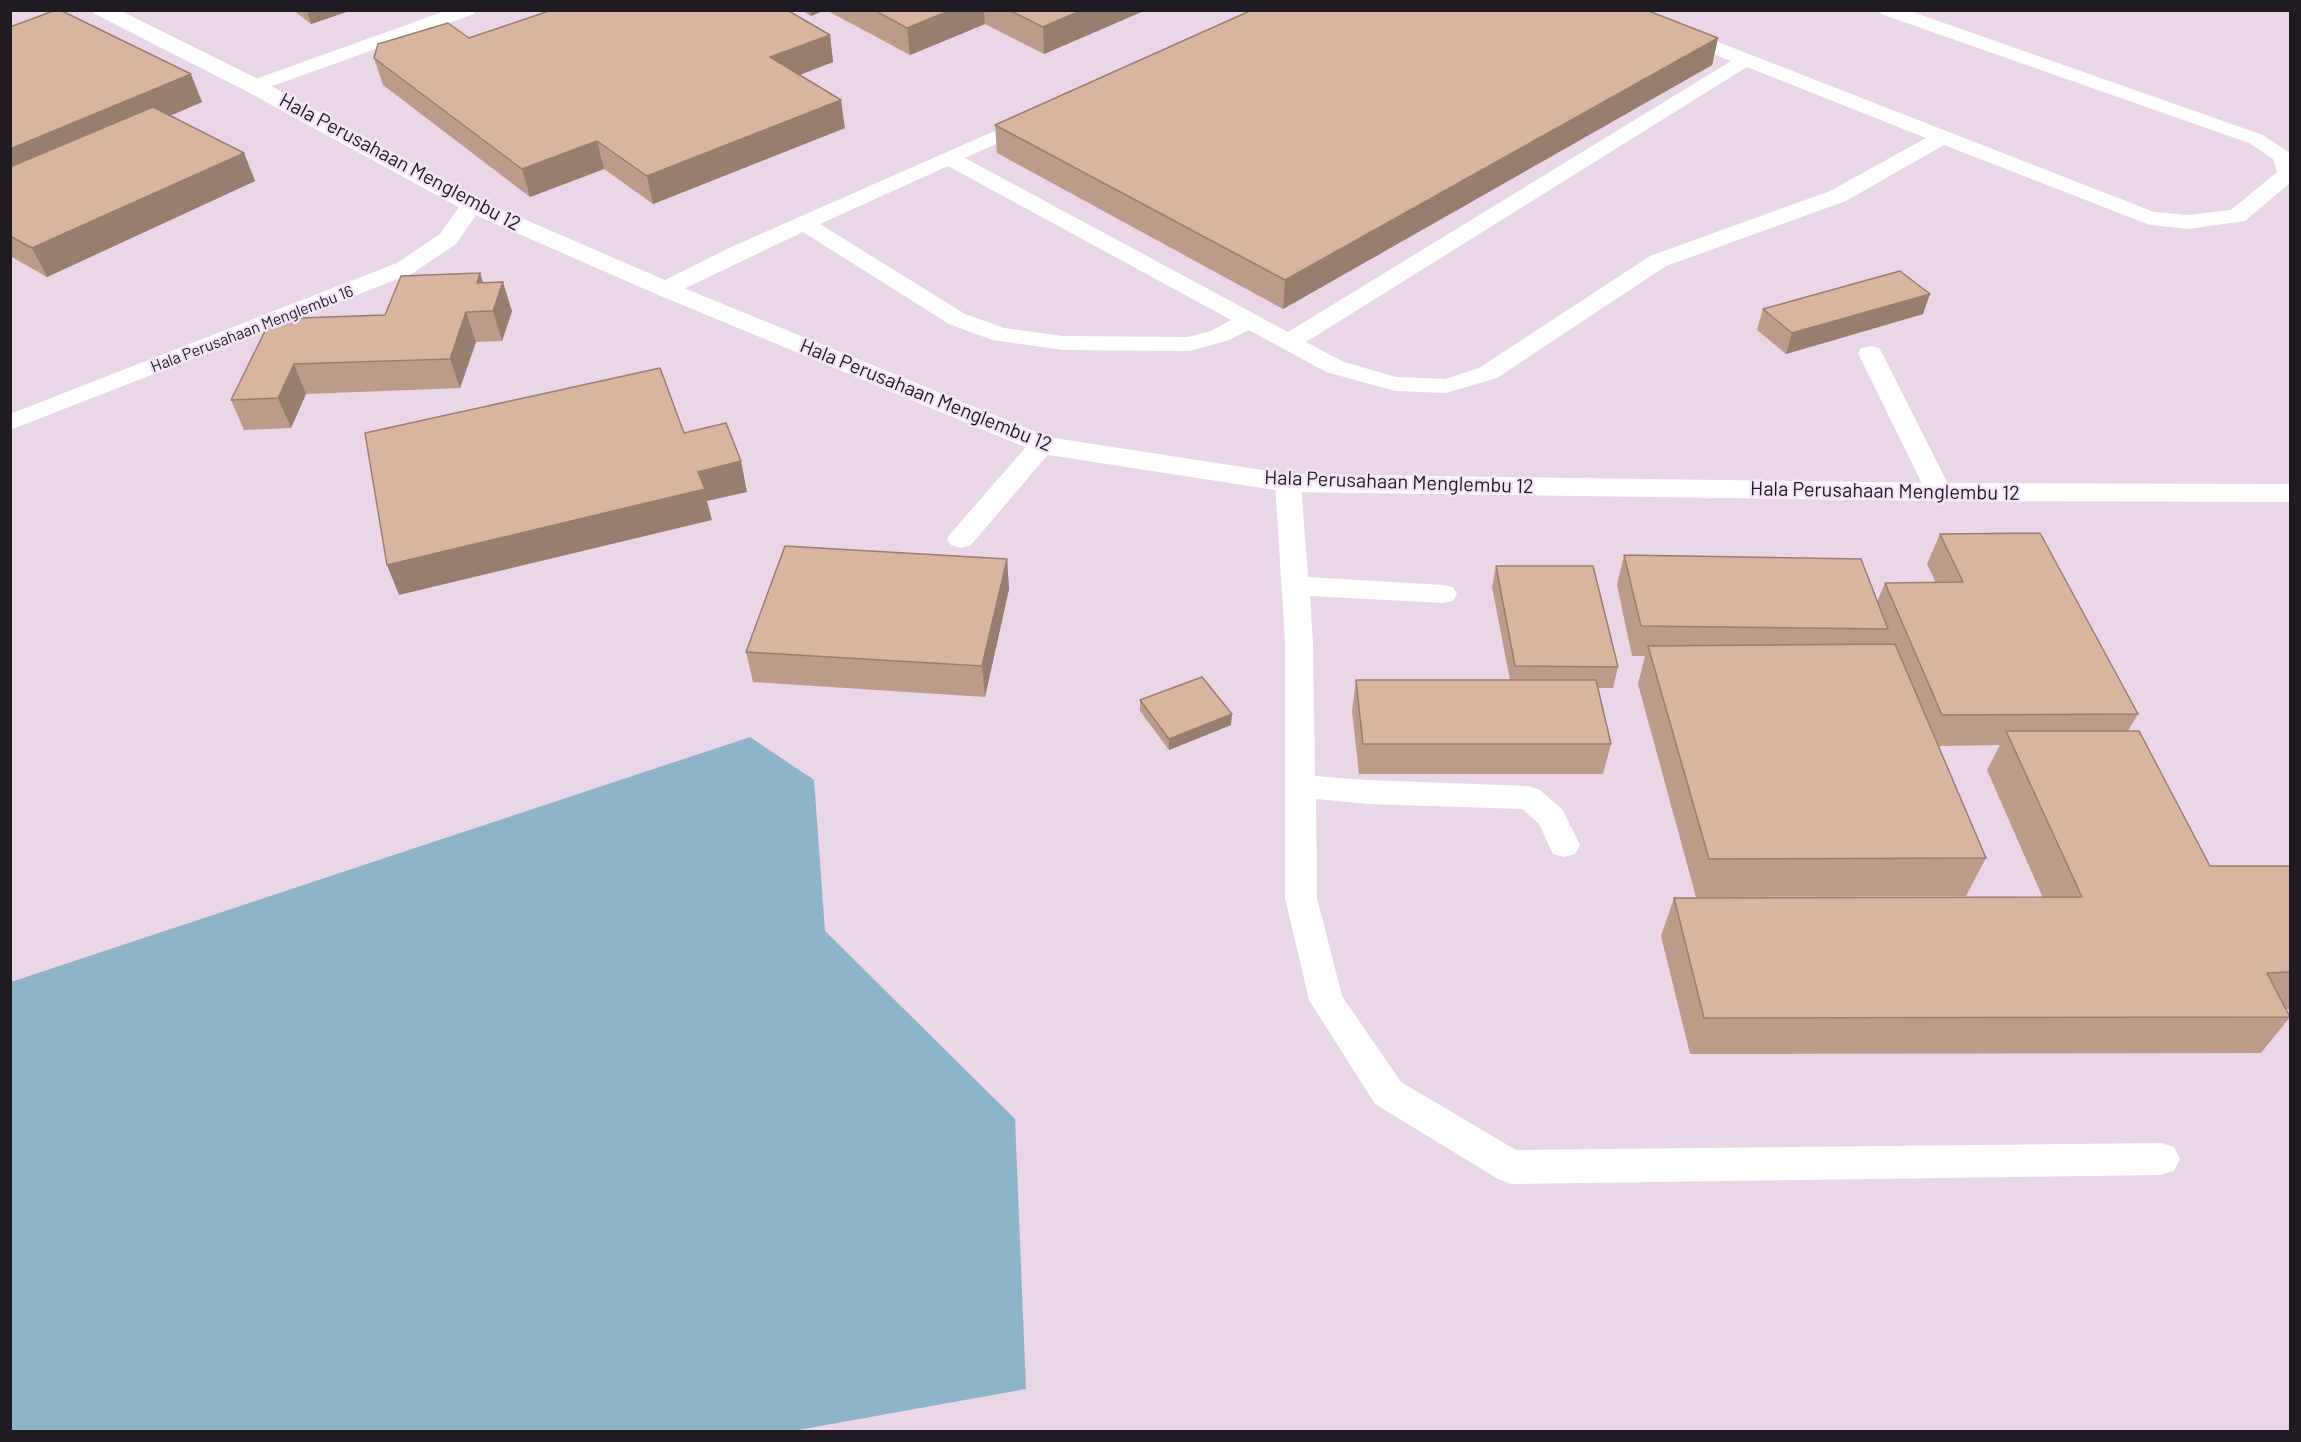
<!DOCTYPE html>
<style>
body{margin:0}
#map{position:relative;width:2301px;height:1442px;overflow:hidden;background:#f4e5f9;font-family:Barlow,sans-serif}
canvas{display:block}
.frame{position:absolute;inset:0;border:12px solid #201b22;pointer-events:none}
</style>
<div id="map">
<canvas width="2301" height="1442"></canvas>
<div class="frame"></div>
</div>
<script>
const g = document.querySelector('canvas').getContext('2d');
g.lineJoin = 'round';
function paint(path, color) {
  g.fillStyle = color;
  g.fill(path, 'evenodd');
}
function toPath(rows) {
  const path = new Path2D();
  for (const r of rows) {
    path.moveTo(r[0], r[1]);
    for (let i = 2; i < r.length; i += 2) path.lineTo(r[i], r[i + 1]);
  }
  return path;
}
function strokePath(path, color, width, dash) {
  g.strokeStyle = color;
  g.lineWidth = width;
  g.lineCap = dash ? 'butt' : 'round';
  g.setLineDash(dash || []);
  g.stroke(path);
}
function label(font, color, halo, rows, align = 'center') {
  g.font = font + ' Barlow,sans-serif';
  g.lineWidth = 5;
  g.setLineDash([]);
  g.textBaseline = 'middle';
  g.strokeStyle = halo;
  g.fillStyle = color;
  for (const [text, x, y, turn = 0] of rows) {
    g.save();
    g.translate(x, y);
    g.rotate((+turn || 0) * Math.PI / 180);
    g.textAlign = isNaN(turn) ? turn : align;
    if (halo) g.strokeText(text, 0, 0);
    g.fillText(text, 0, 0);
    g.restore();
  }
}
const industrial = toPath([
 [10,11,2290,11,2290,1431,11,1431]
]);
const water = toPath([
 [750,737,814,780,825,931,1015,1119,1026,1389,787,1432,11,1431,11,982]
]);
const lane = toPath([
 [448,10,476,10,474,14,261,90,254,92,247,90,244,86,247,82,448,10],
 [1609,10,1636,10,2154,212,2188,215,2231,210,2277,172,2273,159,2249,143,1881,14,1879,10,1907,10,2263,135,2290,153,2290,183,2245,221,2188,229,2150,225,1944,145,1846,201,1666,266,1497,378,1446,393,1395,391,1326,372,1249,330,1227,341,1189,351,1063,350,992,340,949,324,803,232,673,294,665,296,657,294,653,289,657,284,729,248,1033,114,1040,116,1043,120,1040,124,965,158,1288,332,1731,61,1611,14,1609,10],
 [1747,67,1926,138,1830,191,1650,256,1479,368,1445,379,1396,377,1344,362,1306,342,1747,67],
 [948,166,1231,320,1211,331,1188,337,1063,336,1004,328,965,314,820,224,948,166],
 [472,199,480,200,483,205,456,244,413,273,10,430,10,414,397,263,440,234,464,200,472,199],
 [1870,346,1879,348,1882,353,1952,492,1948,498,1939,500,1930,498,1926,492,1858,353,1861,348,1870,346],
 [1042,437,1051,439,1055,445,1051,451,971,545,961,548,951,545,947,539,951,533,1033,439,1042,437],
 [1288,475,1297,477,1301,483,1308,577,1443,585,1453,587,1457,594,1453,601,1443,603,1310,596,1313,642,1315,776,1368,780,1529,786,1540,790,1562,809,1580,845,1575,854,1564,857,1553,854,1539,824,1522,809,1368,804,1316,799,1317,898,1342,996,1401,1082,1516,1150,2161,1143,2174,1147,2180,1159,2174,1171,2161,1175,1511,1184,1498,1179,1375,1104,1309,1000,1285,898,1285,642,1275,483,1279,477,1288,475]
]);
const street = toPath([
 [92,10,119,10,262,81,480,200,674,284,1048,437,1288,474,1939,483,2290,484,2290,502,1939,501,1288,492,1042,454,656,294,464,210,246,91,95,14,92,10]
]);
const wall = toPath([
 [293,10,352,10,311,24],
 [801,10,825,10,811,16],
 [826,10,1146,10,1044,54,985,24,910,55],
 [2058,10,2081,10,2059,12],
 [10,27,202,102,170,116,244,153,255,181,47,277,10,256],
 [830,35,833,62,800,75,845,128,653,204,604,169,530,197,383,85,374,58,469,38],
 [1718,38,1712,65,1283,309,997,153,995,125],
 [480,273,483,283,512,311,502,341,476,342,460,388,306,394,291,428,244,430,231,400,271,319,385,315],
 [1763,309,1923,314,1786,354,1757,330],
 [1940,534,2138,714,2128,731,2210,866,2290,866,2290,1009,2286,1009,2290,1017,2261,1053,1690,1054,1661,936,1674,898,2043,898,1987,770,2000,745,1938,746,1986,858,1966,896,1696,897,1638,684,1645,656,1632,656,1617,585,1624,555,1877,602,1885,583,1936,583,1927,564],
 [1007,559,1009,589,985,697,753,682,746,652],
 [1496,566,1618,667,1613,688,1598,688,1611,744,1603,774,1359,774,1352,711,1356,680,1510,680,1492,587],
 [1140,700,1231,725,1169,750,1140,711]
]);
const shadedWall = toPath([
 [307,10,352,10,311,24],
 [811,10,825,10,811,16],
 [951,10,984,10,985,24,910,55,907,28],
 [1082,10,1146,10,1044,54,1043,27],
 [830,35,833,62,775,84,770,57],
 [1718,38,1712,65,1283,309,1285,280],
 [191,74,202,102,10,183,10,149],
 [841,100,845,128,653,204,647,176],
 [597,141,604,169,530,197,522,169],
 [244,153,255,181,47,277,32,248],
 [480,273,489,302,486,312,477,283],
 [503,282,512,311,502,341,493,311],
 [1930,294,1923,314,1786,354,1792,333],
 [466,312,476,342,460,388,450,359],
 [294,364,306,394,291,428,278,398],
 [741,461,747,492,707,501,712,520,399,595,387,565,698,472],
 [1007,559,1009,589,985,697,982,666],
 [1232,714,1231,725,1169,750,1169,739]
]);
const building = toPath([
 [56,10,60,10,191,74,10,149,10,27,56,10],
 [552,10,787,10,830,35,770,57,841,100,647,176,597,141,522,169,374,58,378,44,448,23,469,38,552,10],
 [874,10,951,10,907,28,874,10],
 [1009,10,1082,10,1043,27,1009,10],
 [1252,10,1646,10,1718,38,1285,280,995,125,1252,10],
 [153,107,244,153,32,248,10,236,10,167,153,107],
 [1900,271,1930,294,1792,333,1763,309,1900,271],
 [480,273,477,283,503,282,493,311,466,312,450,359,294,364,278,398,231,400,271,319,385,315,401,276,480,273],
 [660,368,684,433,726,423,741,461,698,472,705,489,387,565,365,433,660,368],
 [2040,533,2138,714,1942,715,1885,583,1963,582,1940,534,2040,533],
 [785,546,1007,559,982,666,746,652,785,546],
 [1624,555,1861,559,1888,629,1641,626,1624,555],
 [1496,566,1593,566,1618,667,1515,666,1496,566],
 [1895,644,1986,858,1709,859,1648,646,1895,644],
 [1202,677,1232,714,1169,739,1140,700,1202,677],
 [1356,680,1596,680,1611,744,1363,744,1356,680],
 [2006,731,2139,731,2210,866,2290,866,2290,972,2267,973,2290,1017,1704,1018,1674,898,2082,897,2006,731]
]);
const farStreetnames = [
 ["Hala Perusahaan Menglembu 16",252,329,-21]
];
const streetNames = [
 ["Hala Perusahaan Menglembu 12",400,162,28],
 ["Hala Perusahaan Menglembu 12",926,395,22],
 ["Hala Perusahaan Menglembu 12",1399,482,2],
 ["Hala Perusahaan Menglembu 12",1885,491,1]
];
paint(industrial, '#e9d6e7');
paint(water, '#8eb4c8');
paint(lane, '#fff');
paint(street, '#fff');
paint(wall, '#ba9c89');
paint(shadedWall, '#977f6f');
paint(building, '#d8b59f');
strokePath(building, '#977f6f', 1.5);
label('16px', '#201b22', '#f4e5f9', farStreetnames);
label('20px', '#201b22', '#f4e5f9', streetNames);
</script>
